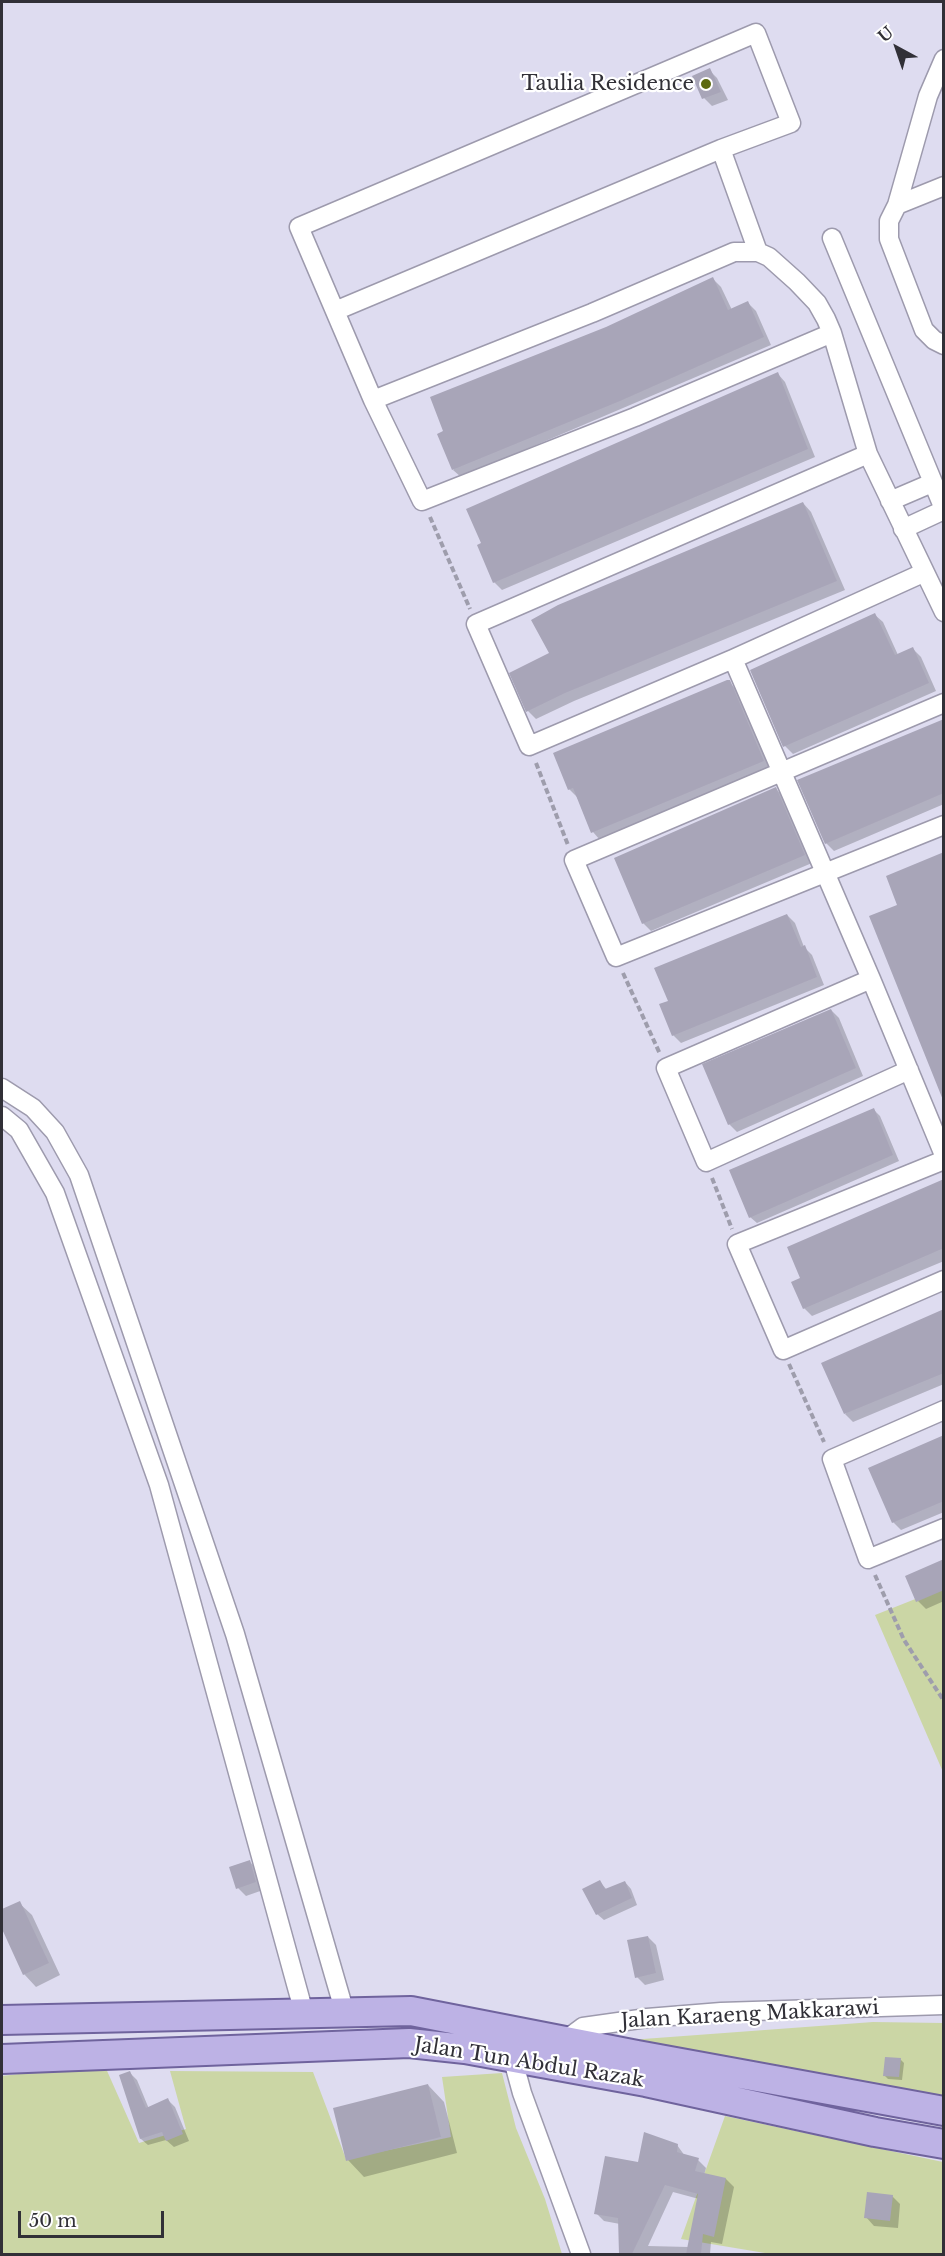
<!DOCTYPE html>
<style>
body{margin:0}
#map{position:relative;width:945px;height:2256px;overflow:hidden;background:#dedcf0;font-family:"Libre Baskerville",serif}
canvas{display:block}
.frame{position:absolute;inset:0;border:3px solid #313037;pointer-events:none}
.north{position:absolute;left:867px;top:18px;width:60px;height:60px;-webkit-text-stroke:4px #fff;paint-order:stroke;rotate:320deg;font-size:16px;font-weight:700;line-height:24px;text-align:center;color:#313037}
.north::after{content:'';display:block;margin:auto;width:21px;height:27px;background:#313037;clip-path:polygon(50% 0,100% 100%,50% 72%,0 100%)}
.scale{position:absolute;left:18px;top:2211px;width:146px;height:27px;box-sizing:border-box;border:3px solid #313037;border-top:0;padding-left:8px;font-size:18px;line-height:21px;white-space:nowrap;color:#313037;-webkit-text-stroke:4px #fff;paint-order:stroke}
</style>
<div id="map">
<canvas width="945" height="2256"></canvas>
<div class="frame"></div>
<div class="north">U</div>
<div class="scale">50 m</div>
</div>
<script>
const g = document.querySelector('canvas').getContext('2d');
g.lineJoin = 'round';
function paint(path, color) {
  g.fillStyle = color;
  g.fill(path, 'evenodd');
}
function toPath(rows) {
  const path = new Path2D();
  for (const r of rows) {
    path.moveTo(r[0], r[1]);
    for (let i = 2; i < r.length; i += 2) path.lineTo(r[i], r[i + 1]);
  }
  return path;
}
function strokePath(path, color, width, dash) {
  g.strokeStyle = color;
  g.lineWidth = width;
  g.lineCap = dash ? 'butt' : 'round';
  g.setLineDash(dash || []);
  g.stroke(path);
}
function label(font, color, halo, rows, align = 'center') {
  g.font = font + ' "Libre Baskerville",serif';
  g.lineWidth = 4.5;
  g.setLineDash([]);
  g.textBaseline = 'middle';
  g.strokeStyle = halo;
  g.fillStyle = color;
  for (const [text, x, y, turn = 0] of rows) {
    g.save();
    g.translate(x, y);
    g.rotate((+turn || 0) * Math.PI / 180);
    g.textAlign = isNaN(turn) ? turn : align;
    if (halo) g.strokeText(text, 0, 0);
    g.fillText(text, 0, 0);
    g.restore();
  }
}
const green = toPath([
 [943,1588,943,1772,875,1615],
 [873,2022,943,2023,943,2115,589,2043],
 [104,2064,139,2143,186,2129,170,2071,313,2072,346,2159,451,2137,442,2077,502,2073,516,2128,545,2199,562,2254,2,2254,2,2076],
 [725,2116,943,2162,943,2254,771,2254,681,2239]
]);
const shadow = toPath([
 [709,70,717,78,728,100,712,106,704,98],
 [713,279,721,287,732,310,748,303,756,311,771,345,461,477,453,470,607,328],
 [778,374,785,382,815,457,502,590,494,582],
 [803,503,811,512,845,590,574,701,536,719,528,711,552,653],
 [875,615,883,622,898,655,913,649,921,657,936,691,793,754,785,746,752,671],
 [729,682,737,690,771,769,600,840,593,832,577,797,569,789],
 [944,721,944,804,834,851,826,843],
 [776,789,784,797,812,863,651,931,643,923],
 [787,915,795,923,804,947,812,955,824,985,681,1043,673,1035,661,1005,670,1002],
 [831,1010,839,1018,863,1076,737,1132,729,1124],
 [873,1109,880,1116,899,1161,757,1223,750,1217],
 [944,1181,944,1261,812,1316,804,1308,802,1279],
 [944,1311,944,1384,853,1422,845,1414],
 [944,1437,944,1512,901,1530,893,1522],
 [944,1561,944,1601,926,1609,918,1601],
 [250,1862,258,1870,263,1890,246,1896,238,1888],
 [600,1882,607,1890,625,1882,631,1889,637,1905,604,1920,597,1914],
 [19,1903,32,1915,60,1975,36,1987,24,1974,2,1925,2,1911],
 [648,1937,656,1945,664,1980,645,1985,637,1977],
 [900,2059,904,2063,902,2080,888,2079,884,2075],
 [130,2073,137,2080,149,2109,168,2100,175,2107,189,2141,174,2147,166,2140,148,2145,141,2139],
 [428,2085,444,2102,457,2153,364,2177,348,2160],
 [677,2145,685,2156,698,2160,706,2168,704,2175,726,2179,734,2187,722,2244,711,2242,710,2254,621,2254,620,2224,604,2221,596,2213,639,2163],
 [673,2192,699,2199,689,2247,648,2246],
 [892,2196,900,2204,898,2228,874,2226,866,2217]
]);
const building = toPath([
 [710,68,721,92,702,99,692,76],
 [713,277,728,310,748,301,764,337,620,401,452,470,437,434,443,431,430,397,606,327],
 [778,372,808,449,493,583,477,545,481,543,466,509],
 [803,502,837,581,565,693,526,712,509,673,549,653,531,620,558,605],
 [875,613,895,655,913,647,929,683,783,747,750,670],
 [727,680,730,680,764,761,591,833,573,788,568,790,553,753],
 [944,719,944,793,825,844,797,780],
 [776,787,805,855,642,924,614,858],
 [944,852,944,1100,943,1100,869,916,897,905,886,876],
 [787,914,801,947,805,945,817,977,672,1036,659,1004,668,1001,654,968],
 [831,1009,856,1068,728,1125,702,1064],
 [874,1108,893,1155,749,1218,729,1170],
 [944,1179,944,1248,803,1309,791,1282,800,1278,787,1247],
 [944,1309,944,1373,844,1414,821,1363],
 [944,1435,944,1501,892,1523,868,1468],
 [944,1559,944,1590,916,1602,905,1576],
 [250,1860,256,1882,236,1889,229,1867],
 [600,1880,605,1889,625,1881,632,1898,596,1915,582,1889],
 [20,1901,49,1963,23,1975,2,1929,2,1909],
 [648,1936,656,1973,635,1978,627,1940],
 [885,2057,901,2058,899,2077,883,2076],
 [130,2071,146,2108,168,2098,183,2134,166,2141,162,2132,140,2139,119,2075],
 [428,2084,441,2137,346,2161,333,2108],
 [644,2132,678,2144,677,2152,699,2158,695,2171,726,2178,714,2237,703,2234,701,2254,686,2254,698,2194,665,2185,632,2254,619,2254,618,2218,594,2214,605,2156,638,2162],
 [867,2192,893,2195,890,2221,864,2218]
]);
const path = toPath([
 [430,517,470,609],
 [536,763,568,845],
 [623,973,660,1054],
 [712,1178,732,1229],
 [789,1364,824,1442],
 [875,1575,904,1640,944,1701]
]);
const street = toPath([
 [944,186,897,205,889,221,889,239,924,330,934,340,944,345],
 [897,205,928,96,944,59],
 [832,238,944,509],
 [335,311,721,149,758,252],
 [832,333,635,417,422,501,373,400,592,313,734,252,758,252,769,257,797,282,817,303,826,319,832,333,868,454,944,612],
 [373,400,299,227,756,33,791,123,721,149],
 [868,454,476,624,529,746,733,659,923,573],
 [890,501,932,483],
 [903,529,944,510],
 [733,659,871,979,944,1155],
 [944,703,574,860,616,957,944,825],
 [871,979,666,1068,706,1162,909,1070],
 [2,1088,33,1108,55,1132,79,1175,235,1634,345,2013],
 [2,1116,19,1130,55,1193,159,1485,304,2013],
 [944,1160,737,1244,783,1350,944,1280],
 [944,1410,832,1459,868,1559,944,1528],
 [560,2044,583,2027,647,2018,721,2012,944,2005],
 [510,2049,522,2093,581,2254]
]);
const primary = toPath([
 [2,2020,411,2011,637,2055,944,2111],
 [2,2059,409,2043,465,2049,646,2082,875,2132,944,2144]
]);
const markers = [
 [706,84,6,"#5c6910"]
];
const poiNames = [
 ["Taulia Residence",694,84]
];
const streetNames = [
 ["Jalan Karaeng Makkarawi",750,2015,-3],
 ["Jalan Tun Abdul Razak",529,2063,9]
];
paint(green, '#cbd6a5');
paint(shadow, '#0003');
paint(building, '#a8a5b8');
strokePath(street, '#9d9aad', 21);
strokePath(primary, '#6f639d', 32);
strokePath(path, '#9e9dac', 4, [6, 3]);
strokePath(street, '#fff', 18);
strokePath(primary, '#bdb2e5', 28);
for (const [x, y, r, color] of markers) {
  const dot = new Path2D();
  dot.arc(x, y, r, 0, 2 * Math.PI);
  g.fillStyle = color;
  g.fill(dot);
  strokePath(dot, '#fff', 2);
}
label('20px', '#313037', '#fff', poiNames, 'right');
label('20px', '#313037', '#fff', streetNames);
</script>
